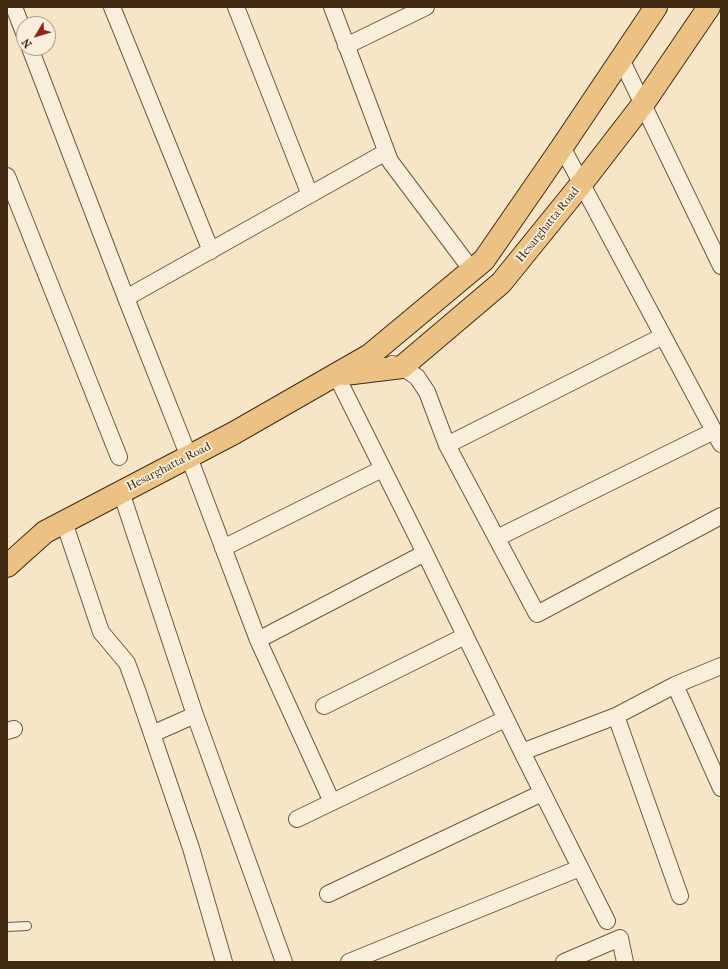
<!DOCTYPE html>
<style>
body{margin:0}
#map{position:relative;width:728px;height:969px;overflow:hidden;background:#f6e5c6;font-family:"IM FELL French Canon",serif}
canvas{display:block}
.frame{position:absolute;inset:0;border:8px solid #402a14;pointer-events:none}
.north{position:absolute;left:16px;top:16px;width:40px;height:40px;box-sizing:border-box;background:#f9eeda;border:1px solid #afa08b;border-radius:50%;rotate:232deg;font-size:11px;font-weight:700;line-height:16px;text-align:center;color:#402a14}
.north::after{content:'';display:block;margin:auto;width:14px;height:18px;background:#8f2418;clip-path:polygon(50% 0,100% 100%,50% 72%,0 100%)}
</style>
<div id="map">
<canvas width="728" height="969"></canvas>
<div class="frame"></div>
<div class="north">N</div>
</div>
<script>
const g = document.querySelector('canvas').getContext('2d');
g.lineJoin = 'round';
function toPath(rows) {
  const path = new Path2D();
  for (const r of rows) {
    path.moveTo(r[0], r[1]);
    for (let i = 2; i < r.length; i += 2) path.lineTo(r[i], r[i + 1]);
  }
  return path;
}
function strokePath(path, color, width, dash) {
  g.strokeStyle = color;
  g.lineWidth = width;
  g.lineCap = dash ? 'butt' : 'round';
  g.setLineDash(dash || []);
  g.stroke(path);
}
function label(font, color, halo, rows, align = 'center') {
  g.font = font + ' "IM FELL French Canon",serif';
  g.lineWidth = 3.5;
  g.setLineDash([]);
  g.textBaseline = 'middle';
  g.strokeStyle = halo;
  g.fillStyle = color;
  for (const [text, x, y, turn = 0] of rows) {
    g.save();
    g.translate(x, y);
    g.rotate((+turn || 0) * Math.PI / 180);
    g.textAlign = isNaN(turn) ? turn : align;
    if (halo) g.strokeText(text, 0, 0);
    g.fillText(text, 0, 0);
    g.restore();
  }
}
const lane = toPath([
 [7,927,27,926]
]);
const street = toPath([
 [14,7,24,33],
 [112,7,211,251],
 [236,7,310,195],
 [332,7,390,161,468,265],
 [346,46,426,7],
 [30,48,126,298,189,457,258,640,332,802],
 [621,59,721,266],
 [562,147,721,444],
 [7,176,119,457],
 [126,298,386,152],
 [392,364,402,367,417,377,427,392,447,445,537,614,721,516],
 [336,375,421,545,522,752,607,921],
 [447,445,663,336],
 [121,492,195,715,284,962],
 [64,522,101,632,127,663,138,693,191,848,224,962],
 [497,538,714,431],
 [223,548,382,469],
 [258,640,425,553],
 [675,685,721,788],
 [324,706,465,636],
 [616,716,680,896],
 [7,731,14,729],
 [152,734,195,715],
 [522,752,616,716,675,685,721,666],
 [297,819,505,719],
 [328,894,542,793],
 [349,962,580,868],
 [564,962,620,938,625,962]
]);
const primary = toPath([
 [345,374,402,367,501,283,582,183,643,104,709,7],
 [7,566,45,532,234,433,370,355,484,260,562,147,656,7]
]);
const streetNames = [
 ["Hesarghatta Road",548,225,-51],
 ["Hesarghatta Road",169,467,-27]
];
strokePath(lane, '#6e5940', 10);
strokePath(street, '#6e5940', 18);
strokePath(primary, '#402a14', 24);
strokePath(lane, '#f9eeda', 8);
strokePath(street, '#f9eeda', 16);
strokePath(primary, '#ebc283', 22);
label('12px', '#402a14', '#f9eeda', streetNames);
</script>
